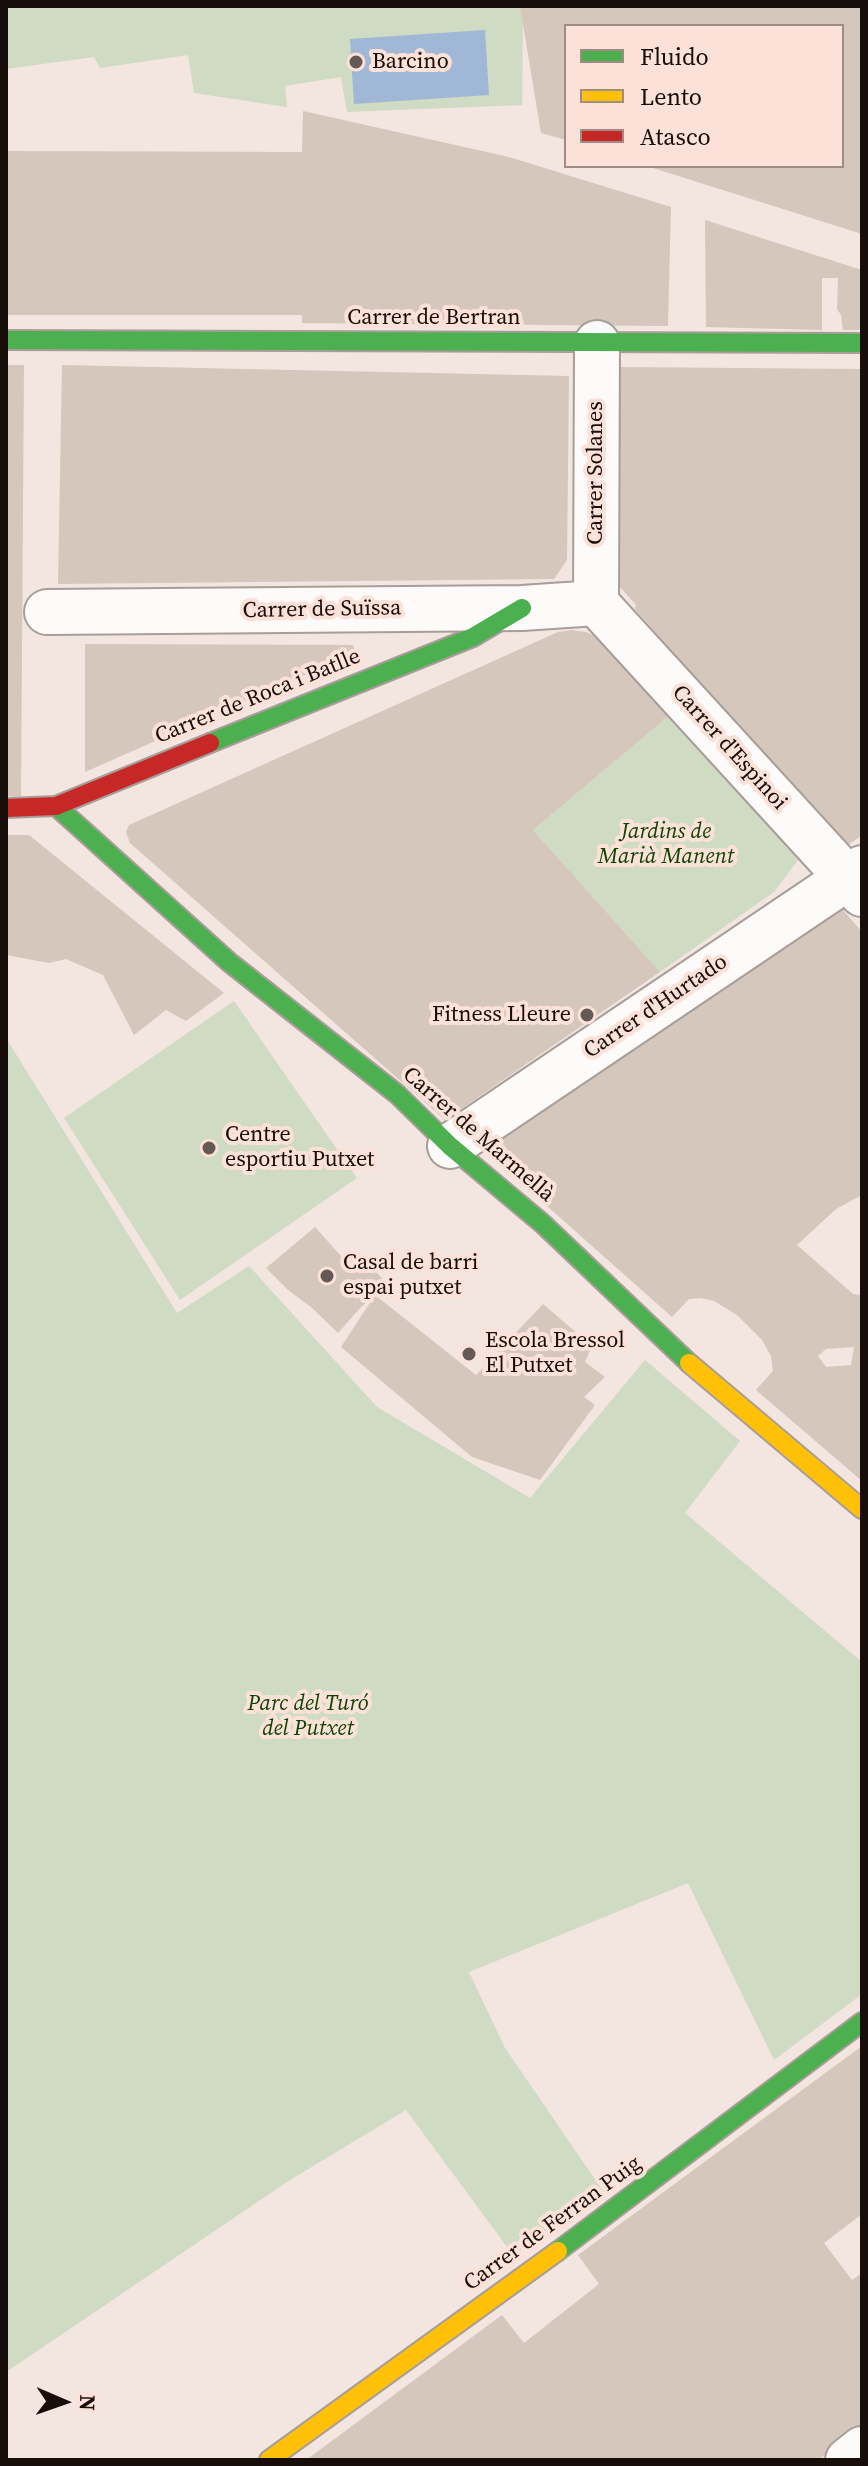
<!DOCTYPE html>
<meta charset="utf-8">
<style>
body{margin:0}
#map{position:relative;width:868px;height:2466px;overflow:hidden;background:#f3e5e0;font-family:"Source Serif 4",serif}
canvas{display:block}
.frame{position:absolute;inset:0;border:8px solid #170d09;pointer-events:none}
.legend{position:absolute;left:564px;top:24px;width:280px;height:144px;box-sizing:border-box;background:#fbe1d8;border:2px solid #a08c85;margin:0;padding:10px 14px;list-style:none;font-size:24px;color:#170d09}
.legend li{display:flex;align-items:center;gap:16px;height:40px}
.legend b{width:40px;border:2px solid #a08c85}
.north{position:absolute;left:24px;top:2362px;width:80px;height:80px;-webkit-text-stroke:6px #fbe1d8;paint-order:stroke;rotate:92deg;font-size:22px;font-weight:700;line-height:32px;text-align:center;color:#170d09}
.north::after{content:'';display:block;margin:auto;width:28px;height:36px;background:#170d09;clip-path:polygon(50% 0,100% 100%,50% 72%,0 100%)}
</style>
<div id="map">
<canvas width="868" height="2466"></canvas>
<div class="frame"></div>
<ul class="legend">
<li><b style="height:10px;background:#4caf50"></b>Fluido</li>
<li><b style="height:10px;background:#ffc107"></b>Lento</li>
<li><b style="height:10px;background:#c62828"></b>Atasco</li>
</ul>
<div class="north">N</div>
</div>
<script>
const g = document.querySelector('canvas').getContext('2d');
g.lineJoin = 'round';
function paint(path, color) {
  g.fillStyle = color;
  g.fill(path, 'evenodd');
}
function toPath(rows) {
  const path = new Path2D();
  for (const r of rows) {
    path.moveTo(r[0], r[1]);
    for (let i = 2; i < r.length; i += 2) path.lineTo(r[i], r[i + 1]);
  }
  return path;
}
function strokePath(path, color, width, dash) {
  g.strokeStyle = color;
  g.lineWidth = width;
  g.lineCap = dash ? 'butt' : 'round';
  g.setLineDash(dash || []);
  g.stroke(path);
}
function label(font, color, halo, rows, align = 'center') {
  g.font = font + ' "Source Serif 4",serif';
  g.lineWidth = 8;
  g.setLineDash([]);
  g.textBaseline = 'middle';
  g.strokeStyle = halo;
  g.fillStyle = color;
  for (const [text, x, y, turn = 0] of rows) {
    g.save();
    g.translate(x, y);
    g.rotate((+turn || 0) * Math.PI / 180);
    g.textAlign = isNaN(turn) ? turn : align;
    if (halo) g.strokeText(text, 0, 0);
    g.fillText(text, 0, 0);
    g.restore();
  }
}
const green = toPath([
 [6,6,662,6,566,26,523,20,522,105,347,112,341,77,285,86,287,107,194,93,188,55,100,68,94,57,6,69],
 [670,715,798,860,774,892,660,972,533,830],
 [234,1001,357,1178,180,1300,64,1118],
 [6,1038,177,1313,249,1266,377,1407,530,1498,645,1360,740,1441,685,1513,862,1662,862,1994,774,2060,688,1883,469,1972,505,2048,603,2191,513,2255,406,2110,290,2180,6,2372]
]);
const water = toPath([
 [485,30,489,95,354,104,350,39]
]);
const building = toPath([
 [520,6,862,6,862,234,650,167,842,166,842,26,566,26,566,140,541,133],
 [303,111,509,157,671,207,668,326,302,323,302,315,6,315,6,151,302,152],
 [705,220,862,270,862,330,843,330,841,315,837,309,838,278,822,278,822,330,706,327],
 [6,365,24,365,21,796,6,796],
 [62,365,569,376,567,560,554,579,58,584],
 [617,367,862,369,862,835,844,848,635,609,636,605,621,588,617,579],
 [572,630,586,632,601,639,670,715,533,830,660,972,445,1120,130,843,126,832,129,825,138,821,558,632],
 [85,644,353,645,355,653,85,772],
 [6,835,29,835,224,993,186,1021,166,1010,134,1035,103,975,66,959,49,963,6,955],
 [838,904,862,932,862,1195,836,1209,797,1245,853,1294,862,1295,862,1481,756,1390,773,1371,771,1356,762,1340,737,1315,714,1301,701,1298,689,1299,672,1317,485,1151],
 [854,1347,851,1365,826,1367,818,1356,826,1349],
 [315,1227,348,1264,359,1253,387,1284,375,1295,476,1375,543,1304,592,1346,585,1362,605,1377,584,1397,595,1405,540,1480,472,1457,341,1347,375,1295,362,1306,338,1333,311,1307,288,1290,266,1268],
 [862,2046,862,2214,824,2243,852,2280,862,2273,862,2428,818,2460,306,2460,502,2315,524,2343,599,2284,578,2255]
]);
const street = toPath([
 [596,603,862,894],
 [596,603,597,343],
 [47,612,522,608,596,603],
 [450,1146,862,868],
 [848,2460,862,2449]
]);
const fast = toPath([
 [6,340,862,343],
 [210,743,473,637,522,608],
 [56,806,229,962,397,1094,450,1146,543,1224,689,1363],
 [558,2251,862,2022]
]);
const slow = toPath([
 [689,1363,862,1509],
 [269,2460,558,2251]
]);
const jam = toPath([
 [6,808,56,806,210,743]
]);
const markers = [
 [356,62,8,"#645954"],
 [587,1015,8,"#645954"],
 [209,1148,8,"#645954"],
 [327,1276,8,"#645954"],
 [469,1354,8,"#645954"]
];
const poiNames = [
 ["Barcino",372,62],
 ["Fitness Lleure",571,1015,"right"],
 ["Centre",225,1135],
 ["esportiu Putxet",225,1160],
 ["Casal de barri",343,1263],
 ["espai putxet",343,1288],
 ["Escola Bressol",485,1341],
 ["El Putxet",485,1366]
];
const streetNames = [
 ["Carrer de Bertran",434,318],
 ["Carrer Solanes",596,473,-90],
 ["Carrer de Suïssa",322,610,-1],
 ["Carrer de Roca i Batlle",258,697,-22],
 ["Carrer d'Espinoi",729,748,48],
 ["Carrer d'Hurtado",656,1007,-34],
 ["Carrer de Marmellà",478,1135,41],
 ["Carrer de Ferran Puig",553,2224,-36]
];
const parkNames = [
 ["Jardins de",666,832],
 ["Marià Manent",666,857],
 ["Parc del Turó",308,1704],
 ["del Putxet",308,1729]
];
paint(green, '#cfdbc3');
paint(water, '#a1b7d6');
paint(building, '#d5c7bb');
strokePath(street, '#a89d98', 48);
strokePath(fast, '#a89d98', 22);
strokePath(slow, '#a89d98', 22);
strokePath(jam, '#a89d98', 22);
strokePath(street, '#fdfbfa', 44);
strokePath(fast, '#4caf50', 18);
strokePath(slow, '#ffc107', 18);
strokePath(jam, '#c62828', 18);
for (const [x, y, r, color] of markers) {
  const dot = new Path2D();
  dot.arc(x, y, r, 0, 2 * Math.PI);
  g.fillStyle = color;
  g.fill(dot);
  strokePath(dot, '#fbe1d8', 3);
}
label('22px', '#170d09', '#fbe1d8', poiNames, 'left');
label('22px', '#170d09', '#fbe1d8', streetNames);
label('italic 22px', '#0d4300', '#fbe1d8', parkNames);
</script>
